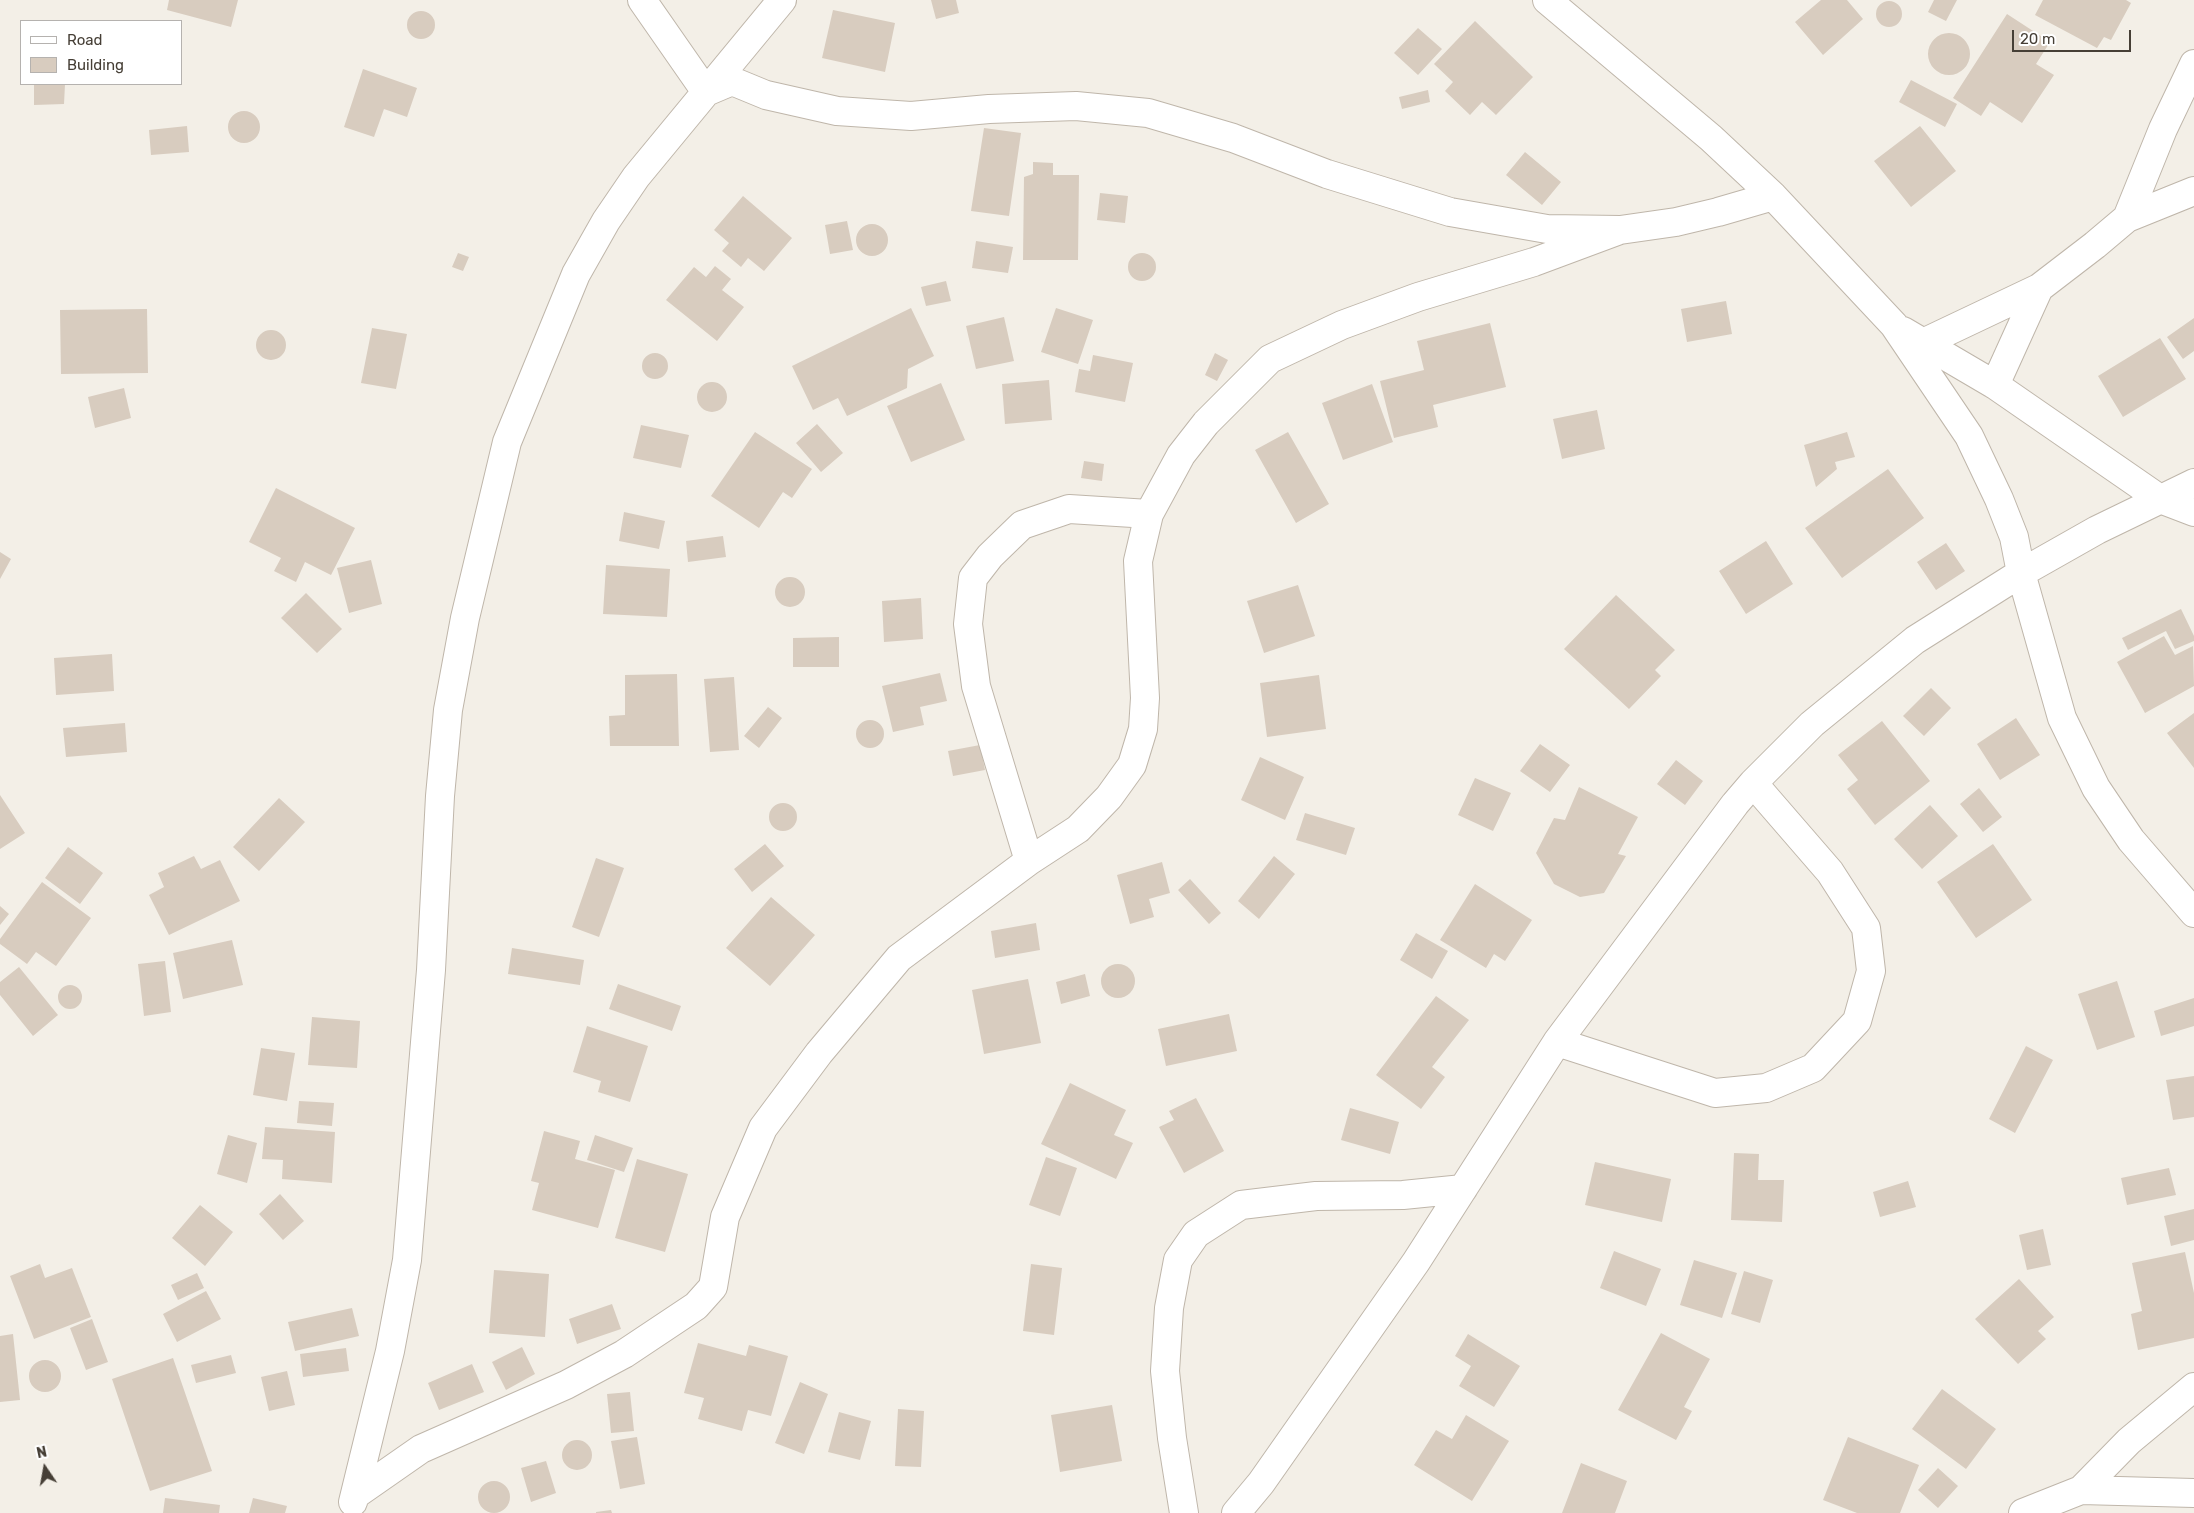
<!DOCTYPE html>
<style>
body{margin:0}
#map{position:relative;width:2194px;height:1513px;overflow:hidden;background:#f3efe7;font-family:Rubik,sans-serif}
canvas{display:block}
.legend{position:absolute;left:20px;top:20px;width:162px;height:65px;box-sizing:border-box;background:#fff;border:1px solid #b5b2af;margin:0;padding:6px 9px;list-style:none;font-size:15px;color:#463f36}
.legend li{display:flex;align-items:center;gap:10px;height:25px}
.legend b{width:25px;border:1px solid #b5b2af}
.north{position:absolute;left:20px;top:1443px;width:50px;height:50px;-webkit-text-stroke:4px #fff;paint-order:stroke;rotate:348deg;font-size:14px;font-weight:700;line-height:20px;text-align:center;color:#463f36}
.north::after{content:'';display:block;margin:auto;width:18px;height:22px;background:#463f36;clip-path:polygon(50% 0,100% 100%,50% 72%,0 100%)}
.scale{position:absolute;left:2012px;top:30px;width:119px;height:22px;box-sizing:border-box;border:2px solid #463f36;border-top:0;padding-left:6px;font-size:15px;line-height:18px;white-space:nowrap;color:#463f36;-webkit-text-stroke:4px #fff;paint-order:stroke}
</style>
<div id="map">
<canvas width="2194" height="1513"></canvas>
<ul class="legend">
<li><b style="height:6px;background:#fff"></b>Road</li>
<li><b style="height:14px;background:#d8ccbf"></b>Building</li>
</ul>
<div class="north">N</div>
<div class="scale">20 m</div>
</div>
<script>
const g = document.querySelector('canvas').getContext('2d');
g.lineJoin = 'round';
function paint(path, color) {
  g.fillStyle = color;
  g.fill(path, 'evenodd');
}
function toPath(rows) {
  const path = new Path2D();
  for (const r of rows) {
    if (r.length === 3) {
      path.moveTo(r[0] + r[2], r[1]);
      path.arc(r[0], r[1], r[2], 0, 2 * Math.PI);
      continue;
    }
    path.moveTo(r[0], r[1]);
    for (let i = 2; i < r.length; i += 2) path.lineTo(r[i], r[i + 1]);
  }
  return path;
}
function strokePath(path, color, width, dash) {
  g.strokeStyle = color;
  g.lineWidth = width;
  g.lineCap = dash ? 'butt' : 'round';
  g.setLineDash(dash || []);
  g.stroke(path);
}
const building = toPath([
 [169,0,238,0,231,27,167,10],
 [931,0,956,0,959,13,936,19],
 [1821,0,1847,0,1863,19,1823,55,1795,22],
 [1934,0,1957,0,1946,21,1928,12],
 [2043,0,2126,0,2131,3,2111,40,2104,37,2097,48,2035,15],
 [1889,14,13],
 [833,10,895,23,885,72,822,58],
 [421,25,14],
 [2007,14,2050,42,2036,64,2054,75,2022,123,1990,102,1981,116,1953,98],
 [1475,21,1533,77,1496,115,1482,102,1470,115,1445,91,1453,82,1434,64],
 [1418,28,1442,49,1418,75,1394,53],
 [1949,54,21],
 [363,69,417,88,407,117,384,109,374,137,344,127],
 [1911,80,1957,104,1945,127,1899,102],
 [34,84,65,84,64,104,34,105],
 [1428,90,1430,102,1402,109,1399,97],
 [244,127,16],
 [187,126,189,152,151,155,149,130],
 [1920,126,1956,171,1911,207,1874,161],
 [984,128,1021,133,1009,216,971,211],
 [1525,152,1561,182,1542,205,1506,175],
 [1033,162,1053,163,1053,175,1079,175,1078,260,1023,260,1024,177,1033,174],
 [1100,193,1128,196,1125,223,1097,220],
 [743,196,792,238,764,271,748,258,741,267,722,251,729,243,714,230],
 [847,221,853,250,830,254,825,225],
 [872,240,16],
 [976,241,1013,247,1008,273,972,268],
 [1142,267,14],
 [458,253,469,257,463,271,452,267],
 [715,266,731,279,722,290,744,307,717,341,666,300,694,267,706,277],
 [946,281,951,301,926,306,921,287],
 [1726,301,1732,334,1687,342,1681,309],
 [911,308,934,356,908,369,907,388,847,416,838,398,813,410,792,366],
 [1056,308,1093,320,1078,364,1041,352],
 [147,309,148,373,61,374,60,310],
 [1004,317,1014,361,976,369,966,326],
 [2194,318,2194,351,2183,359,2167,337],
 [1490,323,1506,387,1433,405,1438,427,1394,438,1380,381,1424,370,1417,341],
 [372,328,407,334,396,389,361,383],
 [271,345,15],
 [2160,338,2186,379,2123,417,2098,376],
 [655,366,13],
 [1215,353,1228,360,1217,381,1205,375],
 [1093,355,1133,363,1125,402,1075,392,1079,369,1090,371],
 [1049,380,1052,420,1005,424,1002,384],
 [712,397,15],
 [941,383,965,440,911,462,887,406],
 [1372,384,1393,442,1343,460,1322,403],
 [124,388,131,418,95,428,88,397],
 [1597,410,1605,449,1562,459,1553,419],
 [817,424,843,453,821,472,796,443],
 [641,425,689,435,681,468,633,458],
 [755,432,812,469,792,498,783,492,759,528,711,496],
 [1288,432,1329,504,1296,523,1255,450],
 [1847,432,1855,457,1835,462,1837,469,1816,487,1804,445],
 [1084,461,1104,464,1102,481,1081,478],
 [1888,469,1924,518,1842,578,1805,528],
 [276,488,355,528,331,575,305,562,296,582,274,571,281,558,249,542],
 [624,512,665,521,659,549,619,541],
 [723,536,726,557,688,562,686,541],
 [1766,541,1793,584,1746,614,1719,571],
 [1946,543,1965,571,1936,590,1917,562],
 [0,552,11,559,0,579],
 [371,560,382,604,349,613,337,568],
 [606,565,670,569,667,617,603,614],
 [790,592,15],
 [1298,585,1315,636,1264,653,1247,601],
 [306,593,342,629,317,653,281,618],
 [1616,595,1675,650,1655,670,1661,676,1629,709,1564,649],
 [921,598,923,639,884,642,882,601],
 [2181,609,2194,636,2194,641,2175,649,2166,631,2128,650,2122,638],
 [2164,636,2175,655,2193,646,2194,686,2145,713,2117,662],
 [839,637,839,667,793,667,793,638],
 [112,654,114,691,56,695,54,658],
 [940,673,947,701,920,707,924,725,893,732,882,686],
 [677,674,679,746,610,746,609,716,625,715,625,675],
 [1319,675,1326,729,1267,737,1260,683],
 [734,677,739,750,710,752,704,679],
 [1931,688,1951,708,1924,736,1903,716],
 [768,707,782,718,759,748,744,736],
 [2194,713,2194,768,2167,733],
 [2016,718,2040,755,2000,780,1977,744],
 [870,734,14],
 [1882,721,1930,781,1875,825,1847,789,1858,780,1838,755],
 [125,723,127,752,66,757,63,728],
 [1540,744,1570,765,1550,792,1520,771],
 [980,745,985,770,953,776,948,751],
 [1260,757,1304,777,1285,820,1241,800],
 [1676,760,1703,781,1685,805,1657,784],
 [1475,778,1511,793,1493,831,1458,815],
 [1579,787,1638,817,1618,854,1626,856,1604,893,1580,897,1554,884,1536,853,1554,818,1565,820],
 [1979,788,2002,817,1983,832,1960,804],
 [0,795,25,833,0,849],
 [279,798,305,822,259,871,233,847],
 [783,817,14],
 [1930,805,1958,836,1922,869,1894,839],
 [1305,813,1355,828,1346,855,1296,840],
 [765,844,784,866,752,892,734,869],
 [1993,844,2032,900,1976,938,1937,882],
 [68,847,103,873,80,904,45,878],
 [194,856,201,869,220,860,240,901,169,935,149,895,164,887,158,873],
 [1274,856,1295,874,1259,919,1238,901],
 [596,858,624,868,599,937,572,927],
 [1162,862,1170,893,1149,899,1154,917,1130,924,1117,875],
 [1190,879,1221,913,1209,924,1178,890],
 [42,882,91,918,56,966,36,952,27,964,0,944,0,939],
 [1475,884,1532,920,1505,961,1494,954,1486,968,1440,940],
 [771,897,815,935,770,986,726,948],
 [0,906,9,914,0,925],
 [1036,923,1040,950,995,958,991,931],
 [1416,933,1448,951,1432,979,1400,960],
 [232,940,243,985,183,999,173,953],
 [512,948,584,960,580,985,508,974],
 [165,961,171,1012,144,1016,138,964],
 [1118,981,17],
 [19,967,58,1015,33,1036,0,995,0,982],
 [1085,974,1090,996,1061,1004,1056,982],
 [1028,979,1041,1043,984,1054,972,990],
 [2117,981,2135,1037,2097,1050,2078,994],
 [618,984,681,1006,672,1031,609,1009],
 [70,997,12],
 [1436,996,1469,1020,1432,1067,1445,1077,1421,1109,1376,1075],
 [2194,998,2194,1026,2161,1036,2154,1011],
 [1229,1014,1237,1051,1166,1066,1158,1029],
 [312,1017,360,1021,357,1068,308,1065],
 [587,1026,648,1046,630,1102,598,1092,601,1081,573,1072],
 [2026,1046,2053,1060,2015,1133,1989,1119],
 [261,1048,295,1053,287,1101,253,1095],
 [2194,1076,2194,1117,2173,1120,2166,1080],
 [1070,1083,1126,1110,1114,1135,1133,1143,1116,1179,1041,1144],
 [1196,1098,1224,1151,1184,1173,1159,1127,1174,1120,1169,1111],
 [299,1101,334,1103,332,1126,297,1123],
 [1350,1108,1399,1122,1390,1154,1341,1140],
 [265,1127,335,1132,332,1183,282,1179,283,1160,262,1159],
 [544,1131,580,1141,575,1159,615,1170,598,1228,532,1210,539,1183,531,1181],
 [228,1135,257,1143,247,1183,217,1174],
 [595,1135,633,1148,624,1172,587,1160],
 [1734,1153,1759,1154,1758,1180,1784,1180,1782,1222,1731,1220],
 [1046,1157,1077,1168,1060,1216,1029,1205],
 [637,1159,688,1174,665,1252,615,1238],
 [1595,1162,1671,1179,1662,1222,1585,1205],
 [2169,1168,2176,1195,2127,1205,2121,1178],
 [1908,1181,1916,1207,1880,1217,1873,1192],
 [280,1194,304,1221,283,1240,259,1214],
 [200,1205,233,1232,205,1266,172,1238],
 [2194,1209,2194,1240,2171,1246,2164,1216],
 [2043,1229,2051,1265,2027,1270,2019,1235],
 [1614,1251,1661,1269,1646,1306,1600,1288],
 [2185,1252,2194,1293,2194,1338,2138,1350,2131,1314,2142,1311,2132,1263],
 [1694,1260,1737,1273,1722,1318,1680,1305],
 [40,1264,45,1278,72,1268,91,1317,34,1339,10,1276],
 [1031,1264,1062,1268,1054,1335,1023,1331],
 [494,1270,549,1274,545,1337,489,1333],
 [1744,1271,1773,1280,1760,1323,1731,1314],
 [197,1273,204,1288,178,1300,171,1285],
 [2019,1279,2054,1317,2038,1331,2046,1339,2018,1364,1975,1319],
 [206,1291,221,1319,177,1342,163,1314],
 [612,1304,621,1329,577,1344,569,1319],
 [352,1308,359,1336,295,1351,288,1322],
 [92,1319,108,1362,86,1370,70,1328],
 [1661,1333,1710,1359,1684,1407,1692,1411,1676,1440,1618,1410],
 [13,1334,20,1400,0,1402,0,1336],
 [1468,1334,1520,1366,1494,1407,1459,1386,1471,1366,1455,1356],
 [698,1343,746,1356,749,1345,788,1356,771,1416,748,1410,742,1431,698,1419,704,1398,684,1393],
 [522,1347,535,1374,506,1390,492,1362],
 [346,1348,349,1371,303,1377,300,1354],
 [231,1355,236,1373,196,1383,191,1365],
 [173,1358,212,1471,150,1491,112,1379],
 [45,1376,16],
 [472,1364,484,1392,439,1410,428,1383],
 [287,1371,295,1405,269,1411,261,1377],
 [800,1382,828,1394,804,1454,775,1443],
 [1942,1389,1996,1429,1966,1469,1912,1429],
 [630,1392,634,1431,611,1433,607,1394],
 [1112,1405,1122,1461,1060,1472,1051,1415],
 [898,1409,924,1411,921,1467,895,1466],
 [839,1412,871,1421,860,1460,828,1452],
 [1466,1415,1509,1441,1472,1501,1414,1465,1436,1430,1452,1439],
 [637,1437,645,1484,620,1489,611,1441],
 [1848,1437,1919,1465,1900,1513,1857,1513,1823,1500],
 [577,1455,15],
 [546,1461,556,1493,531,1502,521,1468],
 [1581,1463,1627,1481,1615,1513,1562,1513],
 [1938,1468,1958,1486,1938,1508,1918,1490],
 [494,1497,16],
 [165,1498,220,1505,219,1513,163,1513],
 [253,1498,287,1506,285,1513,249,1513],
 [611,1510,612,1513,596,1513,596,1512]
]);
const minor = toPath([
 [642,0,706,92,732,81,766,95,837,111,911,116,989,109,1076,106,1148,113,1233,138,1327,174,1450,212,1547,229,1620,230,1676,222,1718,212,1773,196],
 [1547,0,1711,138,1773,196,1894,325,1969,436,1999,499,2014,537,2021,573,2062,718,2096,788,2131,840,2194,913],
 [2194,64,2163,129,2127,218,2194,191],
 [1903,331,1995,385,2160,499,2194,512],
 [1923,343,2039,288],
 [1995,385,2039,288,2095,245,2127,218],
 [1029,861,976,686,968,624,973,578,990,556,1022,525,1069,509,1149,514],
 [1557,1042,1715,1093,1766,1088,1813,1068,1857,1021,1871,971,1866,928,1830,872,1753,783],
 [2081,1490,2129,1441,2194,1387],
 [355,1495,421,1449,566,1385,624,1354,696,1306,713,1287,725,1217,763,1128,819,1053,899,958,1029,861,1078,829,1109,797,1132,765,1143,729,1145,698,1138,561,1149,514,1181,455,1206,423,1270,359,1342,325,1418,297,1534,262,1620,230],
 [353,1502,390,1351,407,1260,431,970,440,796,448,710,465,618,507,442,576,274,606,221,636,177,782,0],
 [1184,1513,1172,1438,1165,1371,1169,1308,1178,1260,1196,1234,1241,1205,1316,1196,1403,1195,1463,1189],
 [1236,1513,1261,1483,1416,1262,1557,1042,1735,804,1753,783,1812,724,1915,640,2021,573,2097,530,2194,483],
 [2023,1513,2081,1490,2194,1493]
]);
paint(building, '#d8ccbf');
strokePath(minor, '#bfb6aa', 30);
strokePath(minor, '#fff', 28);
</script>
